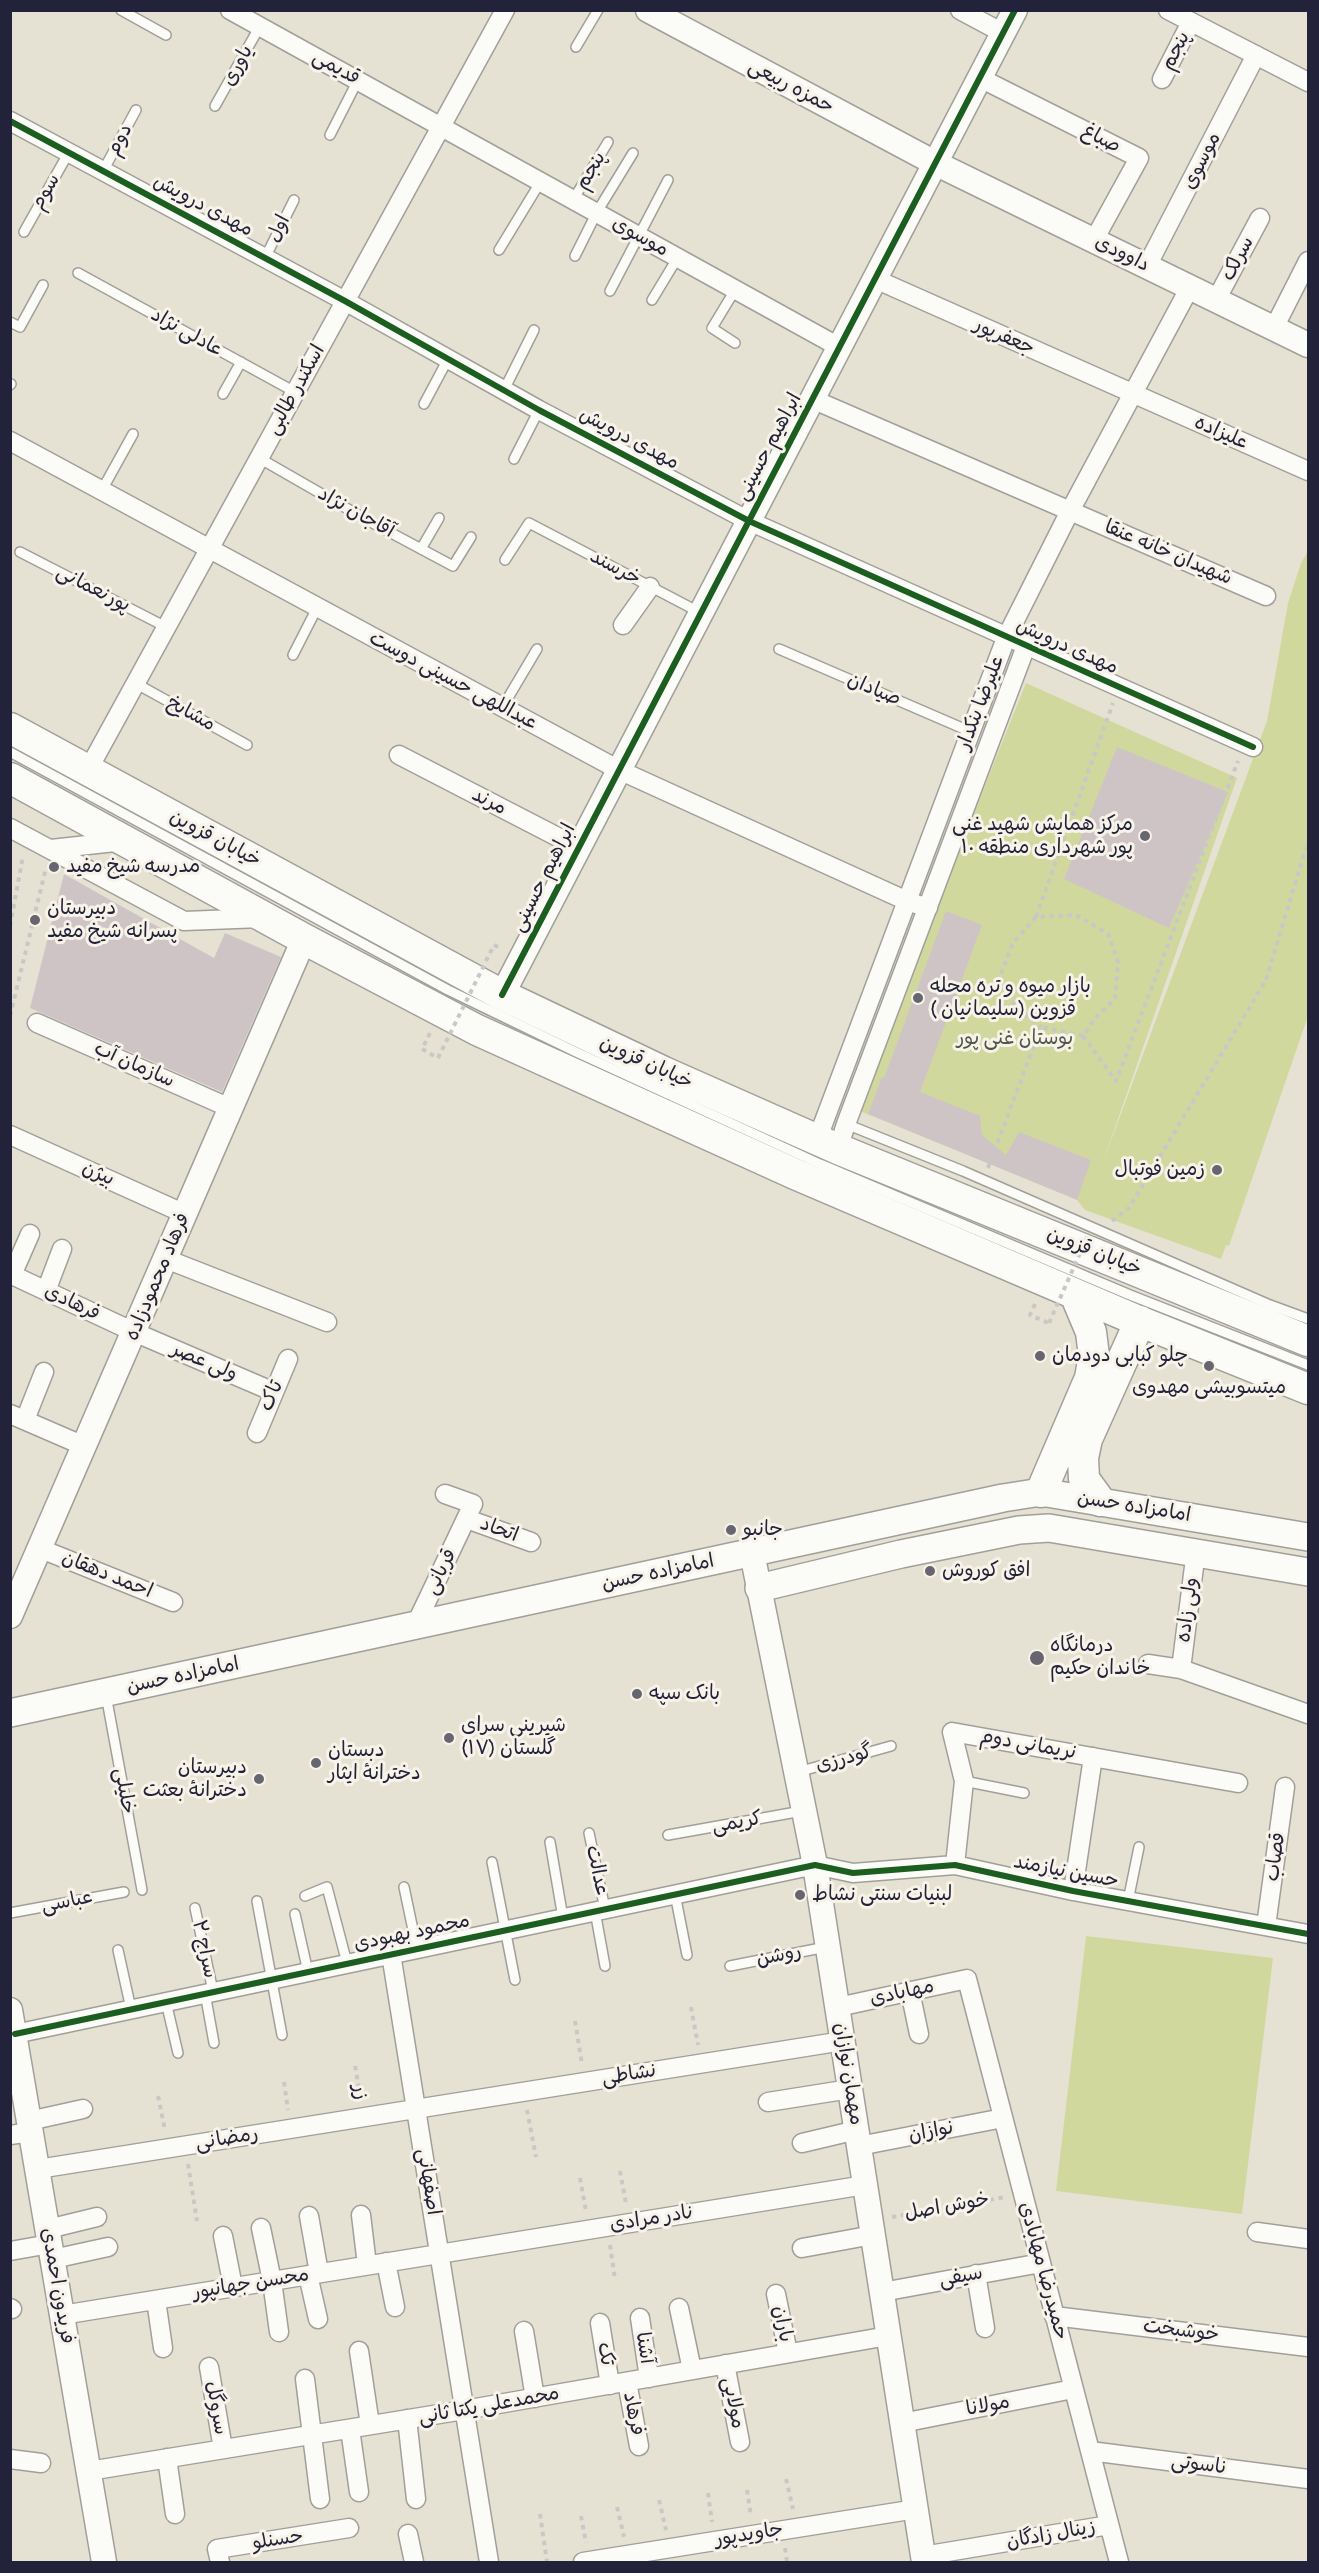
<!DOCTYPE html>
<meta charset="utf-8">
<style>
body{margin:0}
#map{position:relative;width:1319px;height:2573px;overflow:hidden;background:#e6e2d3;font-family:Pangolin,sans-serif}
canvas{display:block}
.frame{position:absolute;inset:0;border:12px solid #22223b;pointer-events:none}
</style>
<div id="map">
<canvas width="1319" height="2573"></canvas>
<div class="frame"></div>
</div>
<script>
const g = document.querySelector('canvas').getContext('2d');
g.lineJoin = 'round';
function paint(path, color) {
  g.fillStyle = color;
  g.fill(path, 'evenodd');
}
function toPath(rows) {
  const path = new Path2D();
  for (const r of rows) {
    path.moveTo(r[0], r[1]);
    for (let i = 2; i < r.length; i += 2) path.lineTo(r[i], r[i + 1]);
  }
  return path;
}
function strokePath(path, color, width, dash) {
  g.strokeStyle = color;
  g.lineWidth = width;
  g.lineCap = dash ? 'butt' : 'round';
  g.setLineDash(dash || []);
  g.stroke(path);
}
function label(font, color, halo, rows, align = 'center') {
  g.font = font + ' Pangolin,"Playpen Sans Arabic",sans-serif';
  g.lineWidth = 6;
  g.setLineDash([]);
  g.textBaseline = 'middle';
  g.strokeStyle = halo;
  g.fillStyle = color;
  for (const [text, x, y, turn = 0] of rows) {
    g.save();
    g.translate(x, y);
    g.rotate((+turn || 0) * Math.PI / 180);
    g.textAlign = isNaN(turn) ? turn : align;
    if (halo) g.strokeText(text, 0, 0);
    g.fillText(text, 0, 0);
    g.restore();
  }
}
const green = toPath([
 [1308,551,1308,1016,1229,1246,1226,1245,1221,1259,1085,1210,1076,1199,855,1109,1026,683,1237,778,1103,1162,1267,721,1288,603,1301,563],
 [1086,1936,1273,1958,1242,2214,1056,2191]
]);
const building = toPath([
 [1117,747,1228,792,1169,928,1064,879],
 [64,874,214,958,225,933,281,957,222,1092,30,1008],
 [946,911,982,925,920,1092,980,1116,982,1135,1006,1155,1019,1132,1091,1160,1077,1200,868,1114,882,1077,884,1078]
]);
const path = toPath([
 [1036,917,1113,703],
 [10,926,23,856],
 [494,945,502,949],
 [10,1016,46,868],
 [430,1033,422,1049,438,1058],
 [1083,1036,1116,1081,1238,761],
 [988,1168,1041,1027,1083,1036,1096,1017,1115,999,1118,962,1108,934,1076,915,1036,917,1013,943,1000,976,1009,1000,1041,1027],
 [1112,1221,1129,1208,1266,980,1304,854,1308,846],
 [1035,1304,1030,1315,1049,1323],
 [691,2007,698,2045],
 [575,2021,582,2064],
 [355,2066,361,2099],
 [284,2082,288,2110],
 [158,2096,165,2130],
 [527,2110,536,2157],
 [188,2164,197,2221],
 [620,2171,626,2204],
 [580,2178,586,2211],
 [892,2217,1006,2197],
 [610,2245,615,2279],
 [786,2479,793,2509],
 [747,2490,751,2516],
 [708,2493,712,2522],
 [659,2500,666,2530],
 [617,2507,624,2537],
 [540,2514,547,2562],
 [581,2516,586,2543],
 [785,2548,787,2562]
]);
const service = toPath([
 [121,10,166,35],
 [576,47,598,10],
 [215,106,260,26],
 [330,135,358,80],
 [103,171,136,110],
 [573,200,608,142],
 [24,232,69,152],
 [499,250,541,181],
 [575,256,597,212,633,153],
 [265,258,294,200],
 [78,273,295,392],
 [610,291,668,180],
 [652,300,678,257],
 [10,322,20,327,43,285],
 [735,343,712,328,735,290],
 [10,385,11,384],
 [504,390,534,330],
 [223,394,241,362],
 [424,404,448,359],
 [259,458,367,520,453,566,471,537],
 [514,459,539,410],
 [102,490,133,434],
 [421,549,439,518],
 [20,552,166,627],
 [505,560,529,523,699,612],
 [779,649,969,731],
 [293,655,317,608],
 [135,683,247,745],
 [502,708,537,649],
 [10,752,448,990,576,1052,820,1164,1130,1295,1308,1365],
 [846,1124,963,1171,1270,1305,1308,1319],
 [106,1695,142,1890],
 [798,1772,891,1746],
 [964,1781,1024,1793],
 [589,1833,605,1909],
 [668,1835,802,1811],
 [550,1842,563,1918],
 [492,1862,515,1980],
 [404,1887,417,1949],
 [675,1894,687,1955],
 [305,1896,327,1887,347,1963],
 [257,1901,282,2035],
 [1128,1901,1139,1847],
 [195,1908,213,1991],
 [595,1911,605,1966],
 [10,1913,124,1892],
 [295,1914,308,1972],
 [118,1950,131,2009],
 [730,1966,826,1947],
 [205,1993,214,2043],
 [166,2002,178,2053]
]);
const minor = toPath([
 [230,10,839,347],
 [960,10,1003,33],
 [1168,10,1308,82],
 [980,78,1139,158,1094,240],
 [1162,79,1191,22],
 [10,121,345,301,539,410,749,521,1253,747],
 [1147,266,1256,55],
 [875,279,1308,471],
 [1216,300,1260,218],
 [1274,328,1308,261],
 [812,399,1266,596],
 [10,441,619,770,907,901,928,908],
 [623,625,650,587],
 [399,755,579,848],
 [88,770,505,10],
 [10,828,184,921,262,918],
 [51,849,124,841],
 [37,1023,230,1108],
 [10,1135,185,1214],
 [817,1140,1006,638,1070,511,1190,287],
 [838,1149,846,1124,1026,646],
 [166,1259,327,1322],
 [10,1274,134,1332,274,1392],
 [12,1275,30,1234],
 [46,1291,62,1249],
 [10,1414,84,1446],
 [25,1420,44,1372],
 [257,1433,288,1359],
 [467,1519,531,1542],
 [41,1549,173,1602],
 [415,1626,473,1504,445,1494],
 [1148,1664,1181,1669,1308,1714],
 [1181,1669,1196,1551],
 [955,1865,964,1781,952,1732,1238,1783],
 [1073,1891,1093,1757],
 [1266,1926,1285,1787],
 [391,1954,489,2562],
 [910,1991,919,2034],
 [838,2007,967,1979,1119,2562],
 [15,2034,815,1865,853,1873,955,1865,1073,1891,1308,1934],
 [768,2102,850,2089],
 [29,2121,83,2109],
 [10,2135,31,2132],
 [802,2143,857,2130],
 [859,2146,1003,2118],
 [38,2169,843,2041],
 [361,2215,367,2265],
 [309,2216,319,2273],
 [261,2228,272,2281,279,2332],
 [48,2229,97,2217],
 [1257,2232,1308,2239],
 [223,2236,233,2287],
 [802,2248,873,2235],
 [10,2251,50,2244],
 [53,2259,108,2247],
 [386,2262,395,2307],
 [976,2274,985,2328],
 [308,2275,318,2319],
 [882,2292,1041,2263],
 [776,2294,788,2353],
 [156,2300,163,2348],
 [10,2308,12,2309],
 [679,2308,692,2370],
 [62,2315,865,2185],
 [1054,2316,1308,2347],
 [640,2318,649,2378],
 [600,2323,610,2385],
 [524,2331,535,2398],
 [359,2351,370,2425],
 [725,2364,740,2442],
 [209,2367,223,2449],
 [305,2379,320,2499],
 [627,2382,639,2446],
 [407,2419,416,2499],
 [902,2423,1073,2389],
 [350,2429,359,2492],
 [1090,2451,1308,2479],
 [167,2458,175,2514],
 [10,2459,41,2463],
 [89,2471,464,2410,888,2336],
 [408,2534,414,2562],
 [923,2556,1109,2525],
 [220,2562,217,2549,349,2528],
 [583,2562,916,2509]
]);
const tertiary = toPath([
 [648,10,935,163,1308,345],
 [502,995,1015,10],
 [752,1553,815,1865,924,2562],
 [10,1616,304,939],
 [10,2010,104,2562]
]);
const secondary = toPath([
 [759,1588,901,1554,1019,1530,1049,1528,1308,1572],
 [10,1713,1003,1498,1041,1492,1308,1537]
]);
const primary = toPath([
 [10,728,502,995,664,1072,838,1149,1308,1341],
 [10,778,304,939,477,1030,795,1174,1134,1319,1308,1389],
 [1041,1492,1090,1378,1094,1356,1091,1332,1075,1294],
 [1100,1501,1084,1479,1083,1458,1087,1439,1140,1321]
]);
const pathBridge = toPath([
 [438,1058,494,945],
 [1049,1323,1089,1233]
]);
const cycleway = toPath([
 [10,121,345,301,539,410,749,521,1253,747],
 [502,995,1015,10],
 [15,2034,815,1865,853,1873,955,1865,1073,1891,1308,1934]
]);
const markers = [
 [1145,836,6,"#676570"],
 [54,867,6,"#676570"],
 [35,920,6,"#676570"],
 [918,998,6,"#676570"],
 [1217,1170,6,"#676570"],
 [1040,1356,6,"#676570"],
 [1209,1366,6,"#676570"],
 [731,1530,6,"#676570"],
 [930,1571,6,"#676570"],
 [1037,1658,8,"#676570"],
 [637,1694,6,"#676570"],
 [449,1738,6,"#676570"],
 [316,1763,6,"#676570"],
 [259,1779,6,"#676570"],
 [800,1895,6,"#676570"]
];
const streetNames = [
 ["پنجم",1176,51,-63],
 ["یاوری",238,66,-61],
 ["قدیمی",336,68,29],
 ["حمزه ربیعی",791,87,28],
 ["صباغ",1101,139,27],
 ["دوم",120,140,-62],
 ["موسوی",1202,161,-63],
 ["پنجم",591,171,-59],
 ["سوم",46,192,-60],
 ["مهدی درویش",203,206,28],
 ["اول",279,229,-63],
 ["موسوی",640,237,29],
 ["داوودی",1122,254,26],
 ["سرلک",1238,259,-62],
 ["عادلی نژاد",187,333,29],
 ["جعفرپور",1004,337,24],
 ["اسکندر طالبی",296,390,-61],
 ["علیزاده",1221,433,24],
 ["مهدی درویش",629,439,28],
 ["ابراهیم حسینی",769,447,-62],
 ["آقاجان نژاد",356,513,29],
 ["شهیدان خانه‌ عنقا",1168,553,23],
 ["خرسند",615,568,28],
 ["پورنعمانی",93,589,27],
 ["مهدی درویش",1067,647,24],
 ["عبداللهی حسینی دوست",453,681,28],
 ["صیادان",874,690,23],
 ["علیرضا بنکدار",981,703,-69],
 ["مشایخ",191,714,29],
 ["مرند",489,802,27],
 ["خیابان قزوین",215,839,28],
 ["ابراهیم حسینی",544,878,-63],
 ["خیابان قزوین",646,1063,25],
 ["سازمان آب",134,1065,24],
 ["بیژن",98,1174,24],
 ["خیابان قزوین",1094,1252,22],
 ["فرهاد محمودزاده",158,1277,-67],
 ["فرهادی",72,1303,25],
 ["ولی عصر",204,1362,23],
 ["تاک",272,1396,-67],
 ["امامزاده حسن",1134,1507,9],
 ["اتحاد",499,1530,20],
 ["قربانی",441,1572,-64],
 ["امامزاده حسن",658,1573,-12],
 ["احمد دهقان",107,1575,22],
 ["ولی زاده",1188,1610,-83],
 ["امامزاده حسن",183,1676,-12],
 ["نریمانی دوم",1028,1745,10],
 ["گودرزی",844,1759,-15],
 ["خلیلی",124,1791,80],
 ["کریمی",737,1823,-10],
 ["قصاب",1276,1857,-82],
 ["عدالت",597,1871,78],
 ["حسین نیازمند",1066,1872,11],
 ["عباسی",67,1902,-11],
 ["محمود بهبودی",412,1933,-12],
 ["سراج ۲",204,1949,78],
 ["روشن",779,1956,-11],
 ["مهابادی",902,1993,-12],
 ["مهمان نوازان",848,2074,81],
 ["نشاطی",629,2075,-9],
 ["زر",360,2092,79],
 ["نوازان",931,2132,-11],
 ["رمضانی",227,2139,-9],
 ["اصفهانی",428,2182,81],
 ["خوش اصل",947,2207,-10],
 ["نادر مرادی",652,2219,-9],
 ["حمیدرضا مهابادی",1043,2271,75],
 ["سیفی",961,2277,-10],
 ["محسن جهانپور",251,2284,-9],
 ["فریدون احمدی",57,2286,80],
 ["باران",782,2324,79],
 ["خوشبخت",1181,2331,7],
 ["آشنا",644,2348,81],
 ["تک",605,2354,81],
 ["مولایی",733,2403,79],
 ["محمدعلی یکتا ثانی",489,2406,-10],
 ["مولانا",988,2406,-11],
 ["سروگل",216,2408,80],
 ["فرهاد",633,2414,79],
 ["ناسوتی",1199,2465,7],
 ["جاویدپور",749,2535,-9],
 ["زینال زادگان",1051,2535,-10],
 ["حسنلو",277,2540,-9]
];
const poiNames = [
 ["مرکز همایش شهید غنی",1133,825,"right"],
 ["پور شهرداری منطقه ۱۰",1133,848,"right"],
 ["مدرسه شیخ مفید",66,867],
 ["دبیرستان",47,909],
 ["پسرانه شیخ مفید",47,932],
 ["بازار میوه و تره محله",930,987],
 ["قزوین (سلیمانیان )",930,1010],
 ["زمین فوتبال",1205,1170,"right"],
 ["چلو کبابی دودمان",1052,1356],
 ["میتسوبیشی مهدوی",1209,1388,"center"],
 ["جانبو",743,1530],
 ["افق کوروش",942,1571],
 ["درمانگاه",1050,1646],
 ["خاندان حکیم",1050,1669],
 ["بانک سپه",649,1694],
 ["شیرینی سرای",461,1726],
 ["گلستان (۱۷)",461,1749],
 ["دبستان",328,1751],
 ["دخترانهٔ ایثار",328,1774],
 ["دبیرستان",247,1768,"right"],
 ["دخترانهٔ بعثت",247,1791,"right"],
 ["لبنیات سنتی نشاط",812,1895]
];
const parkNames = [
 ["بوستان غنی پور",1015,1039]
];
paint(green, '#d1d89e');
paint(building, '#cfc4c5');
strokePath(service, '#a29f9a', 12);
strokePath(minor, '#a29f9a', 21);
strokePath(tertiary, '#a29f9a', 27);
strokePath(secondary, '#a29f9a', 30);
strokePath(primary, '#a29f9a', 33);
strokePath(path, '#c8c8c6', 4, [4.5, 4.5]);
strokePath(service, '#fbfbf8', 9);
strokePath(minor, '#fbfbf8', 18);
strokePath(tertiary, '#fbfbf8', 24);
strokePath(secondary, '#fbfbf8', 27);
strokePath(primary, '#fbfbf8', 30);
strokePath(pathBridge, '#c8c8c6', 4, [4.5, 4.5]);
strokePath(cycleway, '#1b5e20', 6);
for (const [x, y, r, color] of markers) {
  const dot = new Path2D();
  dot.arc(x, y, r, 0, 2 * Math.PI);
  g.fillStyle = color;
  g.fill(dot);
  strokePath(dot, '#f7f3e8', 2);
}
label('20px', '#22223b', '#f7f3e8', streetNames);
label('20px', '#22223b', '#f7f3e8', poiNames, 'left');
label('20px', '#51564c', '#f7f3e8', parkNames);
</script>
